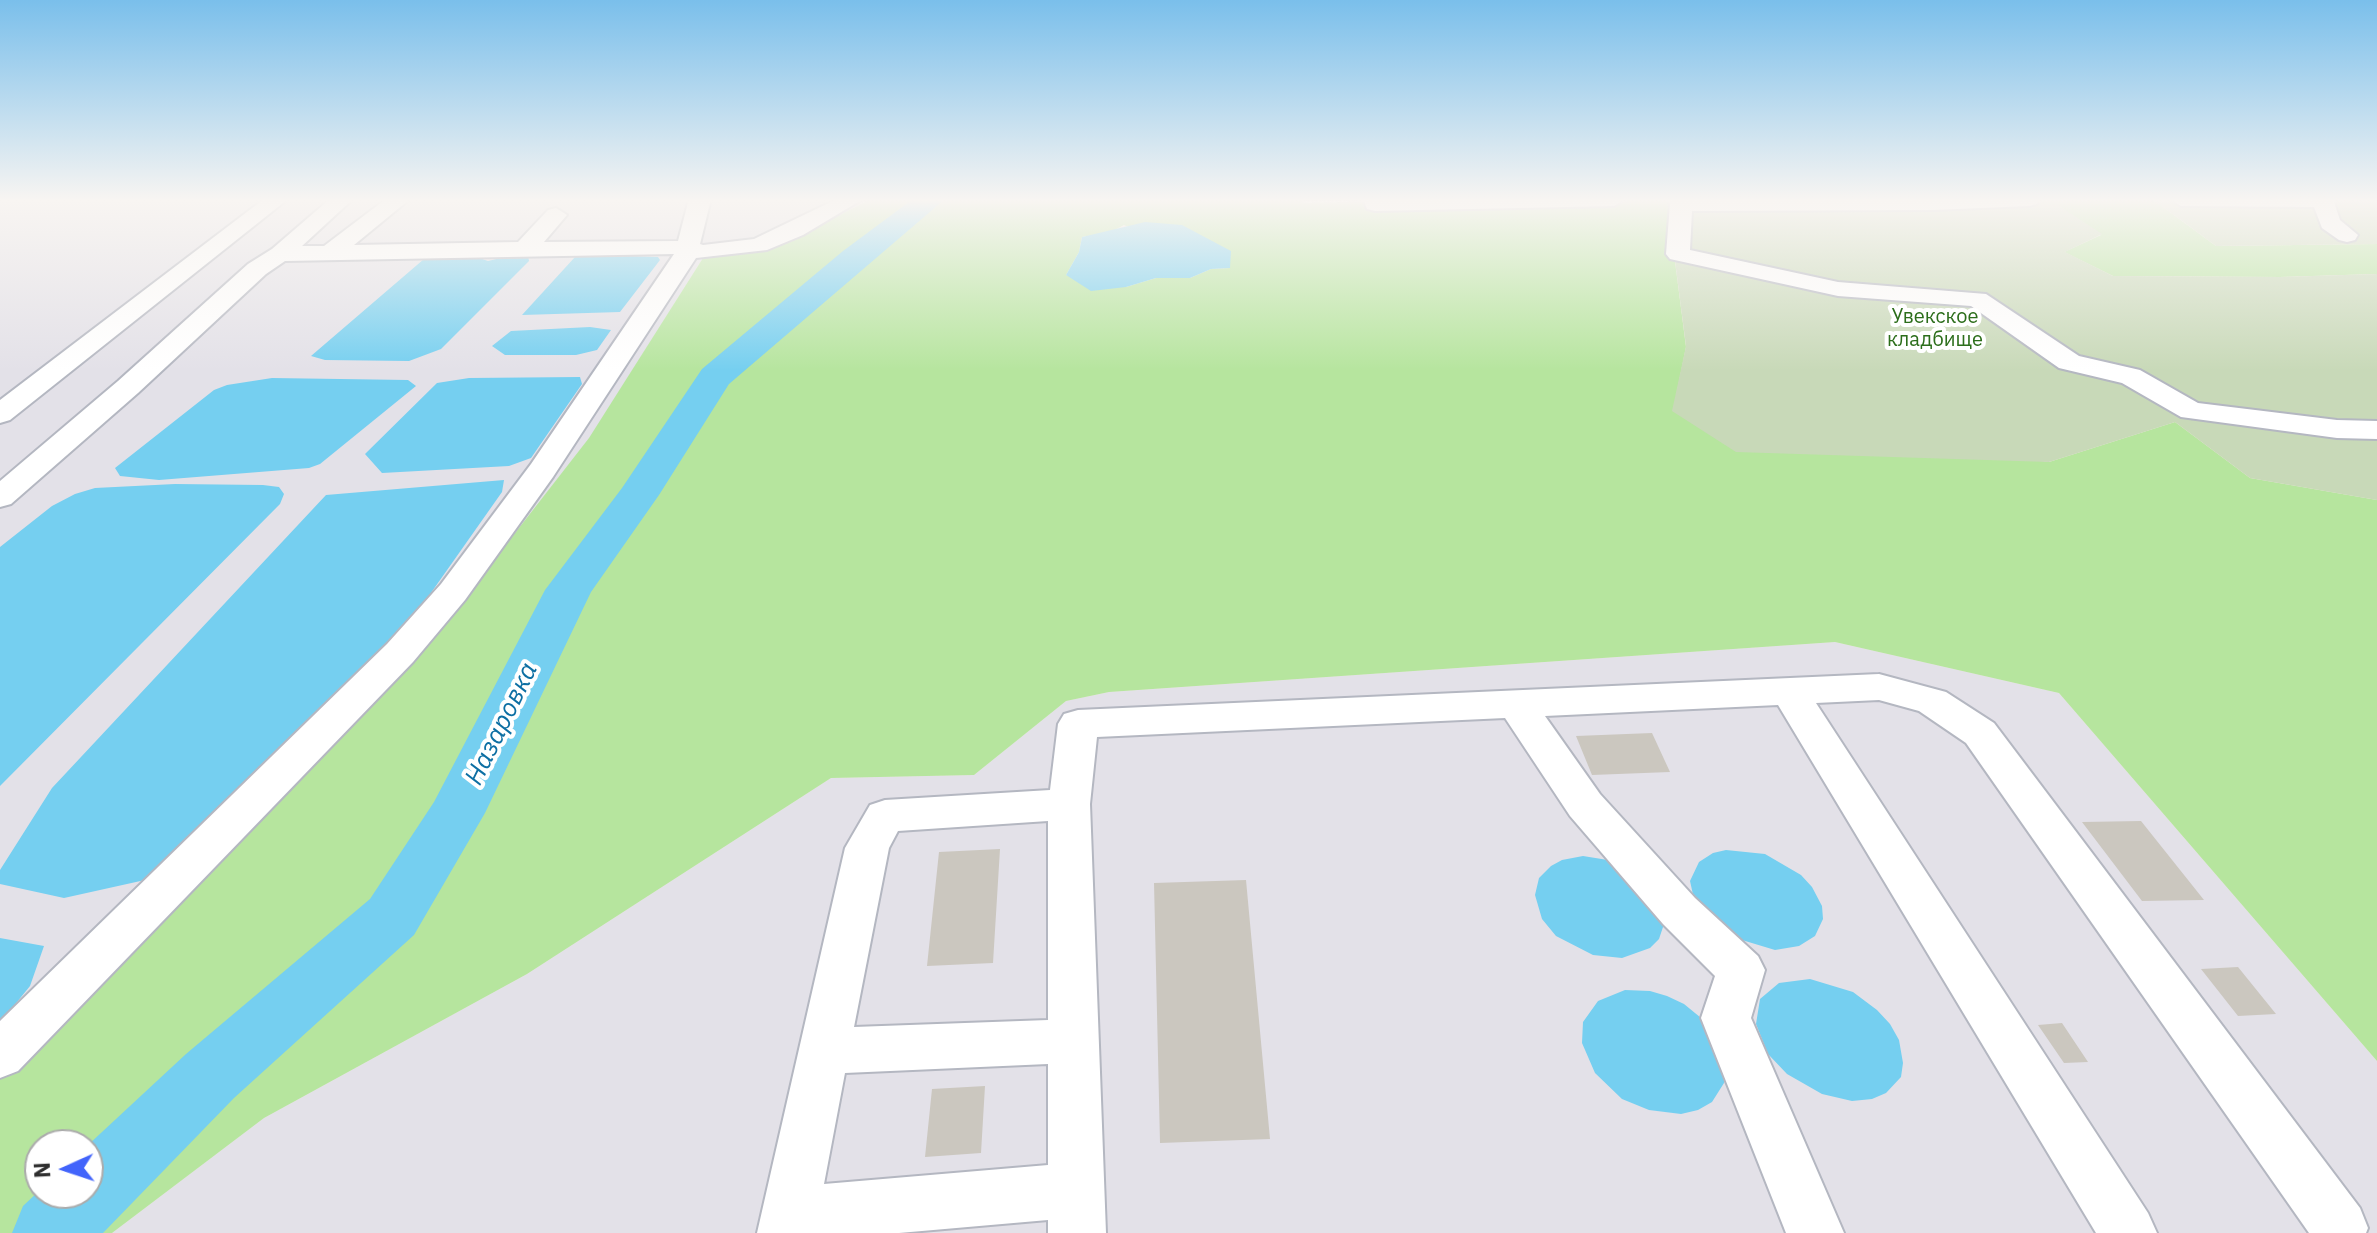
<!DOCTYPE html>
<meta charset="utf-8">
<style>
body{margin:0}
#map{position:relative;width:2377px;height:1233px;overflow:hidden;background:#efe9e1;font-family:"IBM Plex Sans",sans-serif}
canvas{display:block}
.north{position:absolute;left:24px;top:1129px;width:80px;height:80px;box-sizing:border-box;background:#fff;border:2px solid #ababab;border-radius:50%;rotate:267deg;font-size:22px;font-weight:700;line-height:32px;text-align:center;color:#2e2e2e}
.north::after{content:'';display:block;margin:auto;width:28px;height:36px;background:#4264fb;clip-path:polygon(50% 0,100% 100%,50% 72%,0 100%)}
</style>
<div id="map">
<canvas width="2377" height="1233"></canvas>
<div class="north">N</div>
</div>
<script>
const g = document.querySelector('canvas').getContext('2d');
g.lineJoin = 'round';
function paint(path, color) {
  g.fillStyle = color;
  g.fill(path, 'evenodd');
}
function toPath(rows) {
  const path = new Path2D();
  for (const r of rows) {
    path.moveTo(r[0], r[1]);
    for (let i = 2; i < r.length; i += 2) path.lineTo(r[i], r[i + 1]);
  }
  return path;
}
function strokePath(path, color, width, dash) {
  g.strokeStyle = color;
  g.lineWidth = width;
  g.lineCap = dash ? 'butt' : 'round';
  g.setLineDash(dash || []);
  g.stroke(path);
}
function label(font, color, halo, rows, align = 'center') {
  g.font = font + ' "IBM Plex Sans",sans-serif';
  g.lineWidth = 8;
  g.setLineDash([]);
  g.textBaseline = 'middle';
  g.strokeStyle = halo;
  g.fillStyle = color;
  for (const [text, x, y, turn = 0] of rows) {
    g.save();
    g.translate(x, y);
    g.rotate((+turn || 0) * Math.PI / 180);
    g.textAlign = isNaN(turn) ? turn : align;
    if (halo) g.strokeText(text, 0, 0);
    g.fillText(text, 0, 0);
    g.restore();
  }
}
const industrial = toPath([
 [0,199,871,199,812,229,761,247,703,258,590,438,420,655,0,1077],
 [1835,642,2059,693,2377,1061,2377,1233,112,1233,264,1118,527,974,831,778,974,775,1066,701,1109,692]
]);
const green = toPath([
 [871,199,1301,199,1303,203,1462,199,1667,199,1686,347,1673,411,2049,462,2175,422,2250,478,2377,500,2377,1061,2059,693,1835,642,1109,692,1066,701,974,775,831,778,527,974,264,1118,112,1233,0,1233,0,1077,420,655,589,438,703,258,761,247,812,229],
 [1124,225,1229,268,1211,269,1190,278,1156,278,1126,287,1066,275,1079,252,1082,237,1111,232],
 [40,1145,88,1145,88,1193,40,1193],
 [1986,199,2144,199,2159,204,2216,246,2377,244,2377,274,2280,277,2113,276,2064,252,2101,235]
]);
const cemetery = toPath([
 [1667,199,1986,199,2058,205,2102,234,2065,252,2113,276,2280,277,2377,274,2377,500,2250,478,2175,422,2049,462,1736,452,1672,411,1686,346],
 [2144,199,2377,199,2377,244,2216,246,2159,204]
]);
const water = toPath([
 [1145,222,1182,225,1231,251,1230,268,1211,269,1190,278,1156,278,1126,287,1091,291,1066,275,1079,252,1082,237],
 [513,255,528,256,529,261,441,349,409,361,325,360,311,356,424,259,476,257,488,261],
 [596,255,658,257,660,260,620,312,522,315,575,257],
 [590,327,611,330,597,350,576,355,505,355,492,346,511,331],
 [580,377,582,384,531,458,509,466,382,473,365,454,437,383,469,378],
 [272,378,408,380,416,386,320,464,309,468,159,480,120,476,115,468,214,390,227,385],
 [504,480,502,492,402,634,154,878,64,898,0,884,0,870,52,788,326,495],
 [175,484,263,485,279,487,284,494,280,504,0,786,0,547,52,506,75,494,95,488],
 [1726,850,1765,854,1801,875,1812,887,1822,906,1823,919,1815,936,1799,946,1775,950,1732,937,1694,899,1690,881,1699,862,1713,853],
 [1583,856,1614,861,1665,921,1659,939,1650,948,1622,958,1593,955,1556,936,1542,919,1535,895,1539,878,1551,866,1562,860],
 [0,938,44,946,30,986,0,1023],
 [1810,979,1853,992,1877,1010,1890,1024,1899,1040,1903,1063,1901,1077,1886,1093,1872,1099,1852,1101,1822,1094,1787,1074,1768,1054,1756,1024,1760,999,1779,983],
 [1625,990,1650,991,1667,996,1684,1004,1706,1022,1727,1069,1724,1083,1712,1102,1698,1110,1681,1114,1649,1110,1622,1099,1595,1073,1582,1043,1583,1022,1598,1001]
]);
const river = toPath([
 [913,199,945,199,729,384,659,495,591,592,485,813,414,935,234,1098,103,1233,12,1233,23,1206,40,1190,40,1193,88,1193,88,1145,186,1054,370,899,434,802,545,590,622,488,702,369,843,251,913,199]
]);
const building = toPath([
 [1652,733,1670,772,1592,775,1576,736],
 [2141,821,2204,900,2142,901,2082,822],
 [1000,849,993,963,927,966,939,852],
 [1246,880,1270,1139,1160,1143,1154,883],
 [2238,967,2276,1014,2238,1016,2201,969],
 [2062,1023,2088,1062,2064,1063,2038,1025],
 [985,1086,981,1153,925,1157,932,1089]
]);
const minor = toPath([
 [264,199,288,199,10,420,0,423,0,400,264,199],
 [330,199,353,199,302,246,324,246,386,199,410,199,354,245,518,242,548,210,556,208,567,215,544,242,678,241,689,199,711,199,700,244,703,245,754,239,837,199,863,199,803,235,767,250,696,258,553,477,465,600,413,662,18,1071,0,1078,0,1021,387,644,441,584,531,464,674,254,285,261,266,274,138,393,11,504,0,507,0,481,118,381,248,264,272,249,330,199],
 [1363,199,1625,199,1614,206,1375,211,1367,209,1363,199],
 [1667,199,2040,199,2037,204,2029,206,1933,210,1692,211,1690,250,1838,282,1986,294,2079,356,2140,370,2198,403,2337,420,2377,421,2377,439,2337,438,2181,417,2122,383,2059,368,1971,306,1838,296,1670,259,1666,254,1670,204,1667,199],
 [2170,199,2333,199,2340,220,2358,235,2355,240,2347,242,2339,240,2322,228,2314,207,2181,206,2170,199],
 [1879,674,1946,692,1994,723,2360,1208,2368,1228,2366,1233,2309,1233,1966,743,1919,711,1879,700,1816,703,2148,1213,2157,1233,2096,1233,1778,705,1545,716,1600,794,1695,898,1758,956,1765,970,1751,1018,1844,1233,1786,1233,1701,1018,1715,976,1663,924,1570,816,1505,718,1097,737,1090,804,1106,1233,1048,1233,1048,1220,899,1233,757,1233,845,848,870,805,885,800,1050,790,1058,724,1064,714,1078,710,1879,674],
 [1048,821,1048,1020,854,1027,889,848,898,831,1048,821],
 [1048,1064,1048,1165,824,1184,845,1073,1048,1064]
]);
const farParknames = [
 ["Увекское",1935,317],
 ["кладбище",1935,340]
];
const waterNames = [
 ["Назаровка",502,724,-64]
];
paint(industrial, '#e3e1e8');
paint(green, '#b6e59e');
paint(cemetery, '#c8d9b8');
paint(water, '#75cff0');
paint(river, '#75cff0');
paint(building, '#cbc7bf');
strokePath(minor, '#b4b7c1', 4);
paint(minor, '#fff');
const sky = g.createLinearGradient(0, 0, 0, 371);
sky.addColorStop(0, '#7abfeb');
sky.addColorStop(0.54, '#f8f5f2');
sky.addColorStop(1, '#f8f5f200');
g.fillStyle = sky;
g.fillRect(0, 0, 2377, 371);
label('20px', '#2c6e1b', '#fff', farParknames);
label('italic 26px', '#0d6fa3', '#fff', waterNames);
</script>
